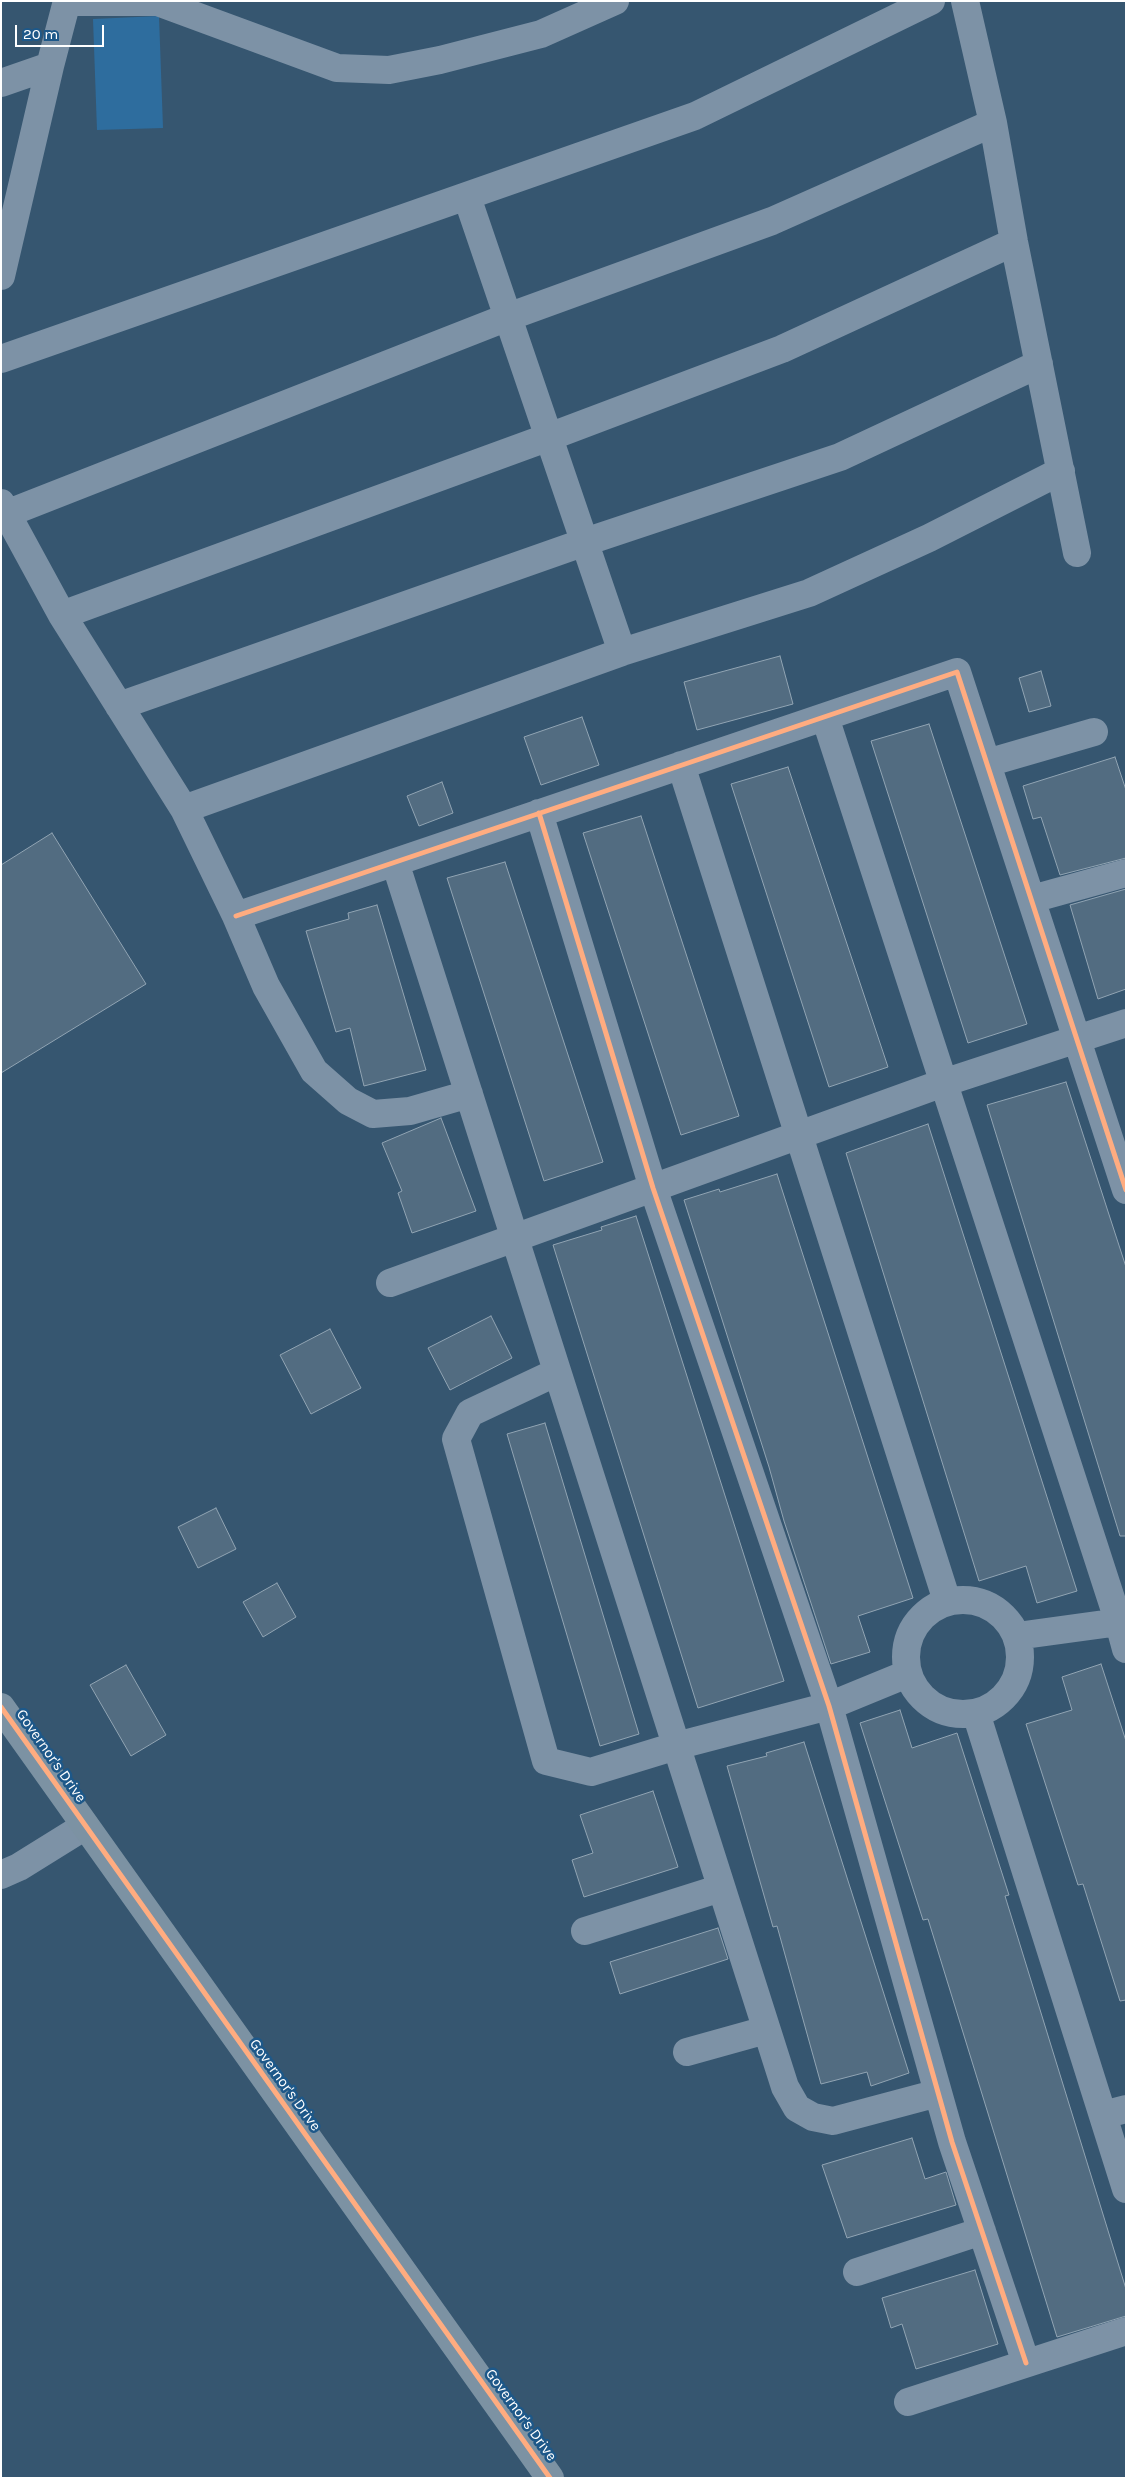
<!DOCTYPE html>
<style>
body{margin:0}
#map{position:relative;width:1127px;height:2479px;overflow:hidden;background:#365670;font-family:Karla,sans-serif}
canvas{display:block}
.frame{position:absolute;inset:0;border:2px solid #fff;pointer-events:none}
.scale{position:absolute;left:15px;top:25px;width:89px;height:22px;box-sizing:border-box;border:2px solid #fff;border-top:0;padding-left:6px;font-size:15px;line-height:18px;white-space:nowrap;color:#fff;-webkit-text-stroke:4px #1d5889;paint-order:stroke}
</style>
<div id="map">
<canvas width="1127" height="2479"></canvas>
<div class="frame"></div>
<div class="scale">20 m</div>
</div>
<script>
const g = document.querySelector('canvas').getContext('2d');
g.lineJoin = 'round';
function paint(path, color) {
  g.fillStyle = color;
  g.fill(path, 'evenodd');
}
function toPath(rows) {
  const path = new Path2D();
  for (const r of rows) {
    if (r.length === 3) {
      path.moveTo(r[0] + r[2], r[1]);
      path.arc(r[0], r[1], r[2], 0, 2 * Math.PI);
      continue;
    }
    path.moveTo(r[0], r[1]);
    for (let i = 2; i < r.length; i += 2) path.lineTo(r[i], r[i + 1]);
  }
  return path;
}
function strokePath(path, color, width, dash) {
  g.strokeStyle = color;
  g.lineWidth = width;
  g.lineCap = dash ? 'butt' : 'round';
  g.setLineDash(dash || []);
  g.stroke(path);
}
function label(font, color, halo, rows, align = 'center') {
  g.font = font + ' Karla,sans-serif';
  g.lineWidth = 5;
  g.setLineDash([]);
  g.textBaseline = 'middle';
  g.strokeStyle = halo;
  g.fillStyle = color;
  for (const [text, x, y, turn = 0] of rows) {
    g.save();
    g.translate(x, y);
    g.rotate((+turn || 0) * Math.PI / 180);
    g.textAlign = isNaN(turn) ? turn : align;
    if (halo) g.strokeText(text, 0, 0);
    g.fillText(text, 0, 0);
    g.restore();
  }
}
const green = toPath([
 [159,16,163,128,97,130,93,19]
]);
const building = toPath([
 [780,656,793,704,697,730,684,682,780,656],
 [1041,671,1051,706,1029,712,1019,678,1041,671],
 [582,717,599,765,541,785,524,737,582,717],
 [929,724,1027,1024,968,1043,871,741,929,724],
 [1115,757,1126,790,1126,858,1060,875,1041,817,1033,819,1023,786,1115,757],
 [788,767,888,1067,829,1087,731,784,788,767],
 [442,782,453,813,419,826,407,796,442,782],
 [641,816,739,1116,681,1135,583,833,641,816],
 [52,833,146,984,1,1073,1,865,52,833],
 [505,862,603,1162,544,1181,447,878,505,862],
 [1126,889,1126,989,1098,999,1070,905,1126,889],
 [377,905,426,1070,364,1086,350,1028,336,1032,306,931,349,919,348,913,377,905],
 [1066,1082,1126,1267,1126,1536,1120,1536,987,1105,1066,1082],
 [441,1118,476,1211,412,1233,398,1193,402,1191,382,1143,441,1118],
 [928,1124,1077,1591,1037,1603,1026,1566,979,1581,846,1153,928,1124],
 [777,1174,913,1598,858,1616,870,1652,831,1664,784,1521,769,1467,684,1200,719,1189,720,1192,777,1174],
 [636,1216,784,1681,698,1708,553,1245,602,1230,601,1227,636,1216],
 [491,1316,512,1358,450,1390,428,1348,491,1316],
 [330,1329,361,1388,311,1414,280,1355,330,1329],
 [545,1423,639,1734,600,1746,507,1434,545,1423],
 [216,1508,236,1549,198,1568,178,1527,216,1508],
 [277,1583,296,1617,263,1637,243,1602,277,1583],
 [1101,1664,1126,1741,1126,2000,1120,2001,1083,1884,1078,1885,1026,1724,1072,1710,1062,1677,1101,1664],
 [126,1665,166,1735,131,1756,90,1685,126,1665],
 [900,1710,912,1748,957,1733,1009,1895,1005,1896,1126,2289,1126,2316,1057,2337,928,1919,923,1920,860,1723,900,1710],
 [804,1742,909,2073,871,2086,867,2072,821,2084,777,1926,773,1927,727,1766,767,1756,766,1753,804,1742],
 [653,1791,678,1867,584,1897,572,1860,593,1853,580,1815,653,1791],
 [718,1928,728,1959,620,1994,610,1962,718,1928],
 [912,2138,925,2179,946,2172,956,2205,847,2238,822,2165,912,2138],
 [975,2270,998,2344,916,2369,902,2324,891,2328,882,2298,975,2270]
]);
const minor = toPath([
 [965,1,993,123,1014,242,1077,553],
 [67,2,158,2,337,68,389,70,440,60,541,34,615,1],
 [1,83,50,66],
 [467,197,622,652],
 [1,276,50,66,67,1],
 [1,359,695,116,931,1],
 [1,503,62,615,184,809,236,916,266,986,314,1071,348,1101,373,1114,410,1111,469,1094],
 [6,514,508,317,772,221,993,123],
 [62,615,549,437,782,349,1014,242],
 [119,706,585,542,840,457,1039,364],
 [825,717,1119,1623,1126,1649],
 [987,763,1094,732],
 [681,765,947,1601],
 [184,809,622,652,809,593,929,538,1061,471],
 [539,813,653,1188,829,1706,952,2142,1026,2363],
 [395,862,785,2087,797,2108,813,2117,833,2121,938,2093],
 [1032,899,1126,873],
 [236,916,957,672,1126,1190],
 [390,1283,943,1083,1126,1023],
 [557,1372,470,1413,456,1439,546,1761,591,1772,676,1746,829,1706,907,1674],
 [963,1657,57],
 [1017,1636,1126,1621],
 [976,1713,1126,2189],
 [1,1875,19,1867,85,1826],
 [585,1931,721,1888],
 [687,2052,766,2030],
 [1103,2115,1126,2109],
 [857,2272,982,2231],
 [908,2402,1126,2331]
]);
const major = toPath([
 [1,1707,550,2478]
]);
const cycleway = toPath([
 [539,813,653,1188,829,1706,952,2142,1026,2363],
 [236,916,957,672,1126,1190],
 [1,1707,550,2478]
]);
const streetNames = [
 ["Governor's Drive",51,1756,55],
 ["Governor's Drive",285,2085,54],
 ["Governor's Drive",521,2415,54]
];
paint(green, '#2e6d9e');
paint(building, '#526c81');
strokePath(building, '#91a4b3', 1);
strokePath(minor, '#7d92a6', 28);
strokePath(major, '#7c92a3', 28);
strokePath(cycleway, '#ffac80', 5);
label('15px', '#fff', '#1d5889', streetNames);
</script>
